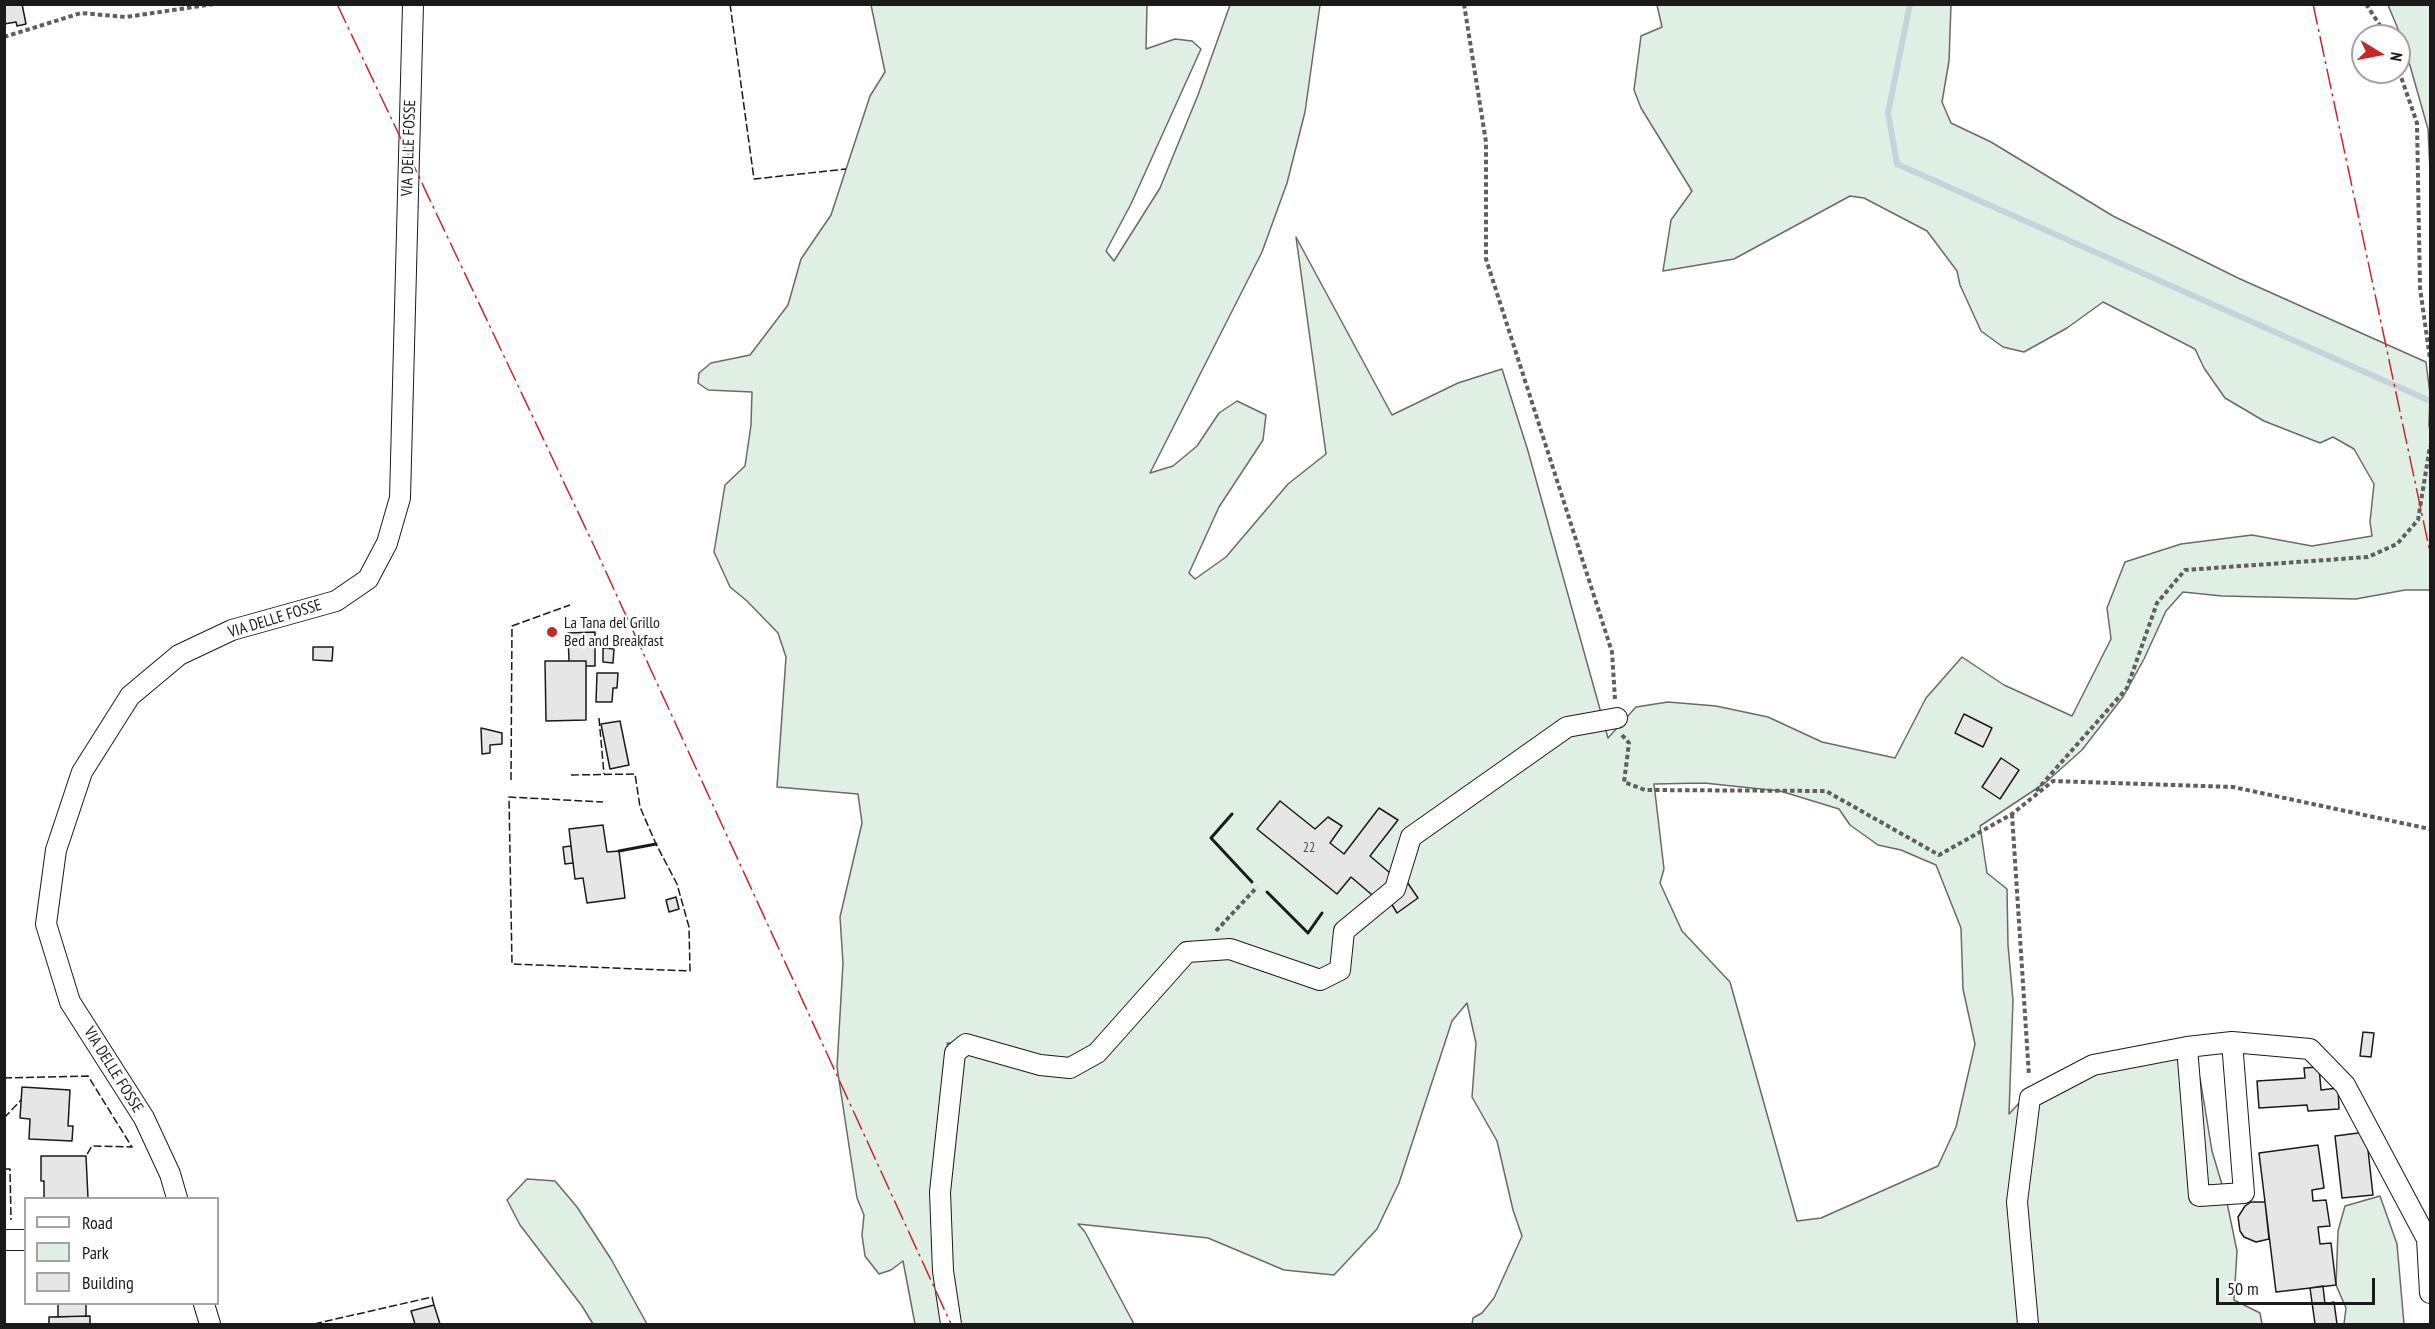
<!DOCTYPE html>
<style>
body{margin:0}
#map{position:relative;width:2435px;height:1329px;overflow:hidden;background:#fff;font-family:"PT Sans Narrow",sans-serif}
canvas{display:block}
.frame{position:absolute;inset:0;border:6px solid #1a1a1a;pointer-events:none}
.legend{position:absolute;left:24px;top:1197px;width:195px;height:108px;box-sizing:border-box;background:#fff;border:2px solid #a3a3a3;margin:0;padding:8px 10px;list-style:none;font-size:18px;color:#1a1a1a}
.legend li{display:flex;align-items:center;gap:12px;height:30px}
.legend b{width:30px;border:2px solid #a3a3a3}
.north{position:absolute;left:2351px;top:24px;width:60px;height:60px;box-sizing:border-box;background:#fff;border:2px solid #a3a3a3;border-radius:50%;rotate:100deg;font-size:16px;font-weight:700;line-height:24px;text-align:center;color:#1a1a1a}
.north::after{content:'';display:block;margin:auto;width:21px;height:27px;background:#c62828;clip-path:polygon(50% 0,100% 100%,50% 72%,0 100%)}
.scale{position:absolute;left:2216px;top:1278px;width:159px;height:27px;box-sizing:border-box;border:3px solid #1a1a1a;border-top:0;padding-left:8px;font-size:18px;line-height:21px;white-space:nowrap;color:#1a1a1a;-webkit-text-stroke:4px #fff;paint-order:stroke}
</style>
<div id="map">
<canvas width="2435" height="1329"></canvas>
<div class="frame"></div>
<ul class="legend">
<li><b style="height:8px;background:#fff"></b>Road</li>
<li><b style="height:16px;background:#e0efe3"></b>Park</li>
<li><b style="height:16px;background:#e6e6e6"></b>Building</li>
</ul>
<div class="north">N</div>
<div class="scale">50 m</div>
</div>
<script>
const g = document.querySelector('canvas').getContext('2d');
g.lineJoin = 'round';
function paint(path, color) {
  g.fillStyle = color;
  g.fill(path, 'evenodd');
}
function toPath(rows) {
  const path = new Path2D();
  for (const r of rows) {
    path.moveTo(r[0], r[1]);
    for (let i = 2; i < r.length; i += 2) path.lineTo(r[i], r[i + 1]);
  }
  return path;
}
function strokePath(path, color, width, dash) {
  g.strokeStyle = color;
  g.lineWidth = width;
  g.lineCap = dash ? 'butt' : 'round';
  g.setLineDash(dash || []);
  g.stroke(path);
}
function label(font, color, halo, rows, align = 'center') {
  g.font = font + ' "PT Sans Narrow",sans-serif';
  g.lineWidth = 4.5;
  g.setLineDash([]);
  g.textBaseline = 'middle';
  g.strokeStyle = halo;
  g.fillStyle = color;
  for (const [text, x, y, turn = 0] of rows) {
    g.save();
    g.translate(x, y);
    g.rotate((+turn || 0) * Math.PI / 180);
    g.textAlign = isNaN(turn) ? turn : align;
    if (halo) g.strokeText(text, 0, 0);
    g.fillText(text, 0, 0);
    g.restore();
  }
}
const green = toPath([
 [871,5,1147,5,1146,49,1175,39,1192,41,1201,49,1131,204,1106,251,1114,261,1160,188,1198,95,1230,5,1320,5,1305,112,1287,183,1262,252,1150,473,1173,466,1197,446,1219,413,1237,401,1266,415,1263,440,1219,507,1189,573,1195,579,1226,557,1288,484,1326,454,1296,237,1392,415,1458,383,1502,369,1528,451,1608,738,1636,707,1668,702,1716,706,1768,717,1822,742,1895,758,1926,698,1962,657,2004,685,2072,716,2111,639,2107,608,2125,562,2181,544,2252,535,2312,546,2372,536,2370,522,2374,484,2354,449,2333,437,2320,443,2264,421,2225,398,2204,368,2195,349,2103,302,2067,328,2024,352,2003,347,1981,331,1960,285,1957,271,1927,231,1864,198,1850,196,1734,259,1663,271,1671,220,1692,191,1641,108,1634,90,1641,36,1662,27,1657,5,1951,5,1949,61,1942,102,1951,123,1991,142,2113,216,2238,278,2426,362,2430,394,2429,426,2430,429,2430,590,2405,590,2356,599,2222,596,2183,592,2166,611,2144,659,2123,697,2082,750,2045,783,1980,826,1987,873,2007,889,2008,945,2013,1000,2009,1114,2034,1087,2107,1063,2171,1050,2200,1078,2212,1151,2226,1198,2237,1251,2234,1300,2260,1313,2262,1324,1472,1324,1473,1318,1482,1313,1494,1298,1522,1236,1513,1210,1497,1141,1472,1097,1476,1043,1467,1003,1452,1021,1399,1183,1377,1229,1334,1275,1284,1270,1208,1238,1078,1224,1085,1232,1134,1324,955,1324,951,1293,946,1156,950,1094,955,1061,965,1044,947,1043,950,1053,940,1105,942,1240,948,1324,915,1324,903,1261,891,1270,879,1274,865,1256,862,1235,864,1215,857,1198,837,1067,843,963,840,917,862,823,858,794,777,787,786,657,778,633,747,601,730,587,714,552,725,485,745,466,751,425,752,392,708,390,698,383,699,373,711,363,750,355,788,305,801,259,831,215,870,96,885,72,871,5],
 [1704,783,1780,791,1839,809,1850,825,1878,845,1901,850,1936,865,1961,928,1963,989,1975,1044,1956,1127,1938,1166,1821,1218,1797,1221,1730,982,1682,931,1660,883,1664,869,1654,784,1704,783],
 [2388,5,2430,5,2430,169,2428,129,2403,41,2388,5],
 [527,1179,555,1181,577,1207,611,1259,647,1324,593,1324,582,1306,520,1225,507,1200,527,1179],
 [2380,1196,2397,1244,2404,1324,2344,1324,2346,1308,2336,1285,2338,1231,2345,1206,2380,1196]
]);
const stream = toPath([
 [1910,4,1888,113,1897,164,2430,401]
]);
const building = toPath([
 [22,4,26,24,17,26,16,22,4,24,4,5,22,4],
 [595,632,595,666,586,666,586,661,569,661,568,633,595,632],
 [313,647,333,647,332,661,313,660,313,647],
 [603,648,614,649,613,663,603,662,603,648],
 [545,661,586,661,586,720,546,721,545,661],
 [597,673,618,673,617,688,613,688,612,702,596,702,597,673],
 [1964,714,1992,728,1983,747,1955,733,1964,714],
 [620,721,629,765,610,769,601,724,620,721],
 [481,728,502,733,502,744,490,745,490,753,482,754,481,728],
 [2001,758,2019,770,2000,799,1982,787,2001,758],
 [1280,801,1315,829,1328,817,1342,826,1330,843,1344,854,1379,808,1398,820,1370,856,1396,878,1378,900,1351,877,1337,894,1257,829,1280,801],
 [603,825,607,852,619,851,625,898,587,903,583,878,575,879,569,829,603,825],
 [571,846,573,863,565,864,563,847,571,846],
 [1407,882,1418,898,1397,913,1388,898,1407,882],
 [676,897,679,909,669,912,666,900,676,897],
 [2363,1032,2374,1033,2371,1057,2360,1056,2363,1032],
 [2319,1067,2321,1090,2338,1088,2339,1109,2308,1111,2307,1105,2259,1108,2257,1081,2305,1078,2304,1068,2319,1067],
 [22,1087,70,1090,68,1126,73,1126,72,1141,29,1139,30,1119,20,1118,22,1087],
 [2366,1132,2373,1195,2342,1198,2335,1136,2366,1132],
 [2318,1145,2324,1188,2312,1190,2313,1201,2326,1200,2330,1226,2318,1227,2320,1244,2331,1243,2336,1285,2276,1292,2259,1153,2318,1145],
 [41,1156,86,1156,88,1198,44,1198,44,1181,41,1181,41,1156],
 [2251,1202,2265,1202,2269,1239,2256,1242,2244,1237,2240,1231,2238,1217,2245,1206,2251,1202],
 [2323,1286,2325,1304,2334,1302,2337,1324,2315,1324,2310,1288,2323,1286],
 [58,1304,86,1304,86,1316,58,1317,58,1304],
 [434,1305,440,1324,415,1324,411,1311,434,1305],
 [90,1316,90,1324,49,1324,49,1317,90,1316]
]);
const path = toPath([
 [1464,4,1486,142,1486,259,1612,652,1615,699],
 [2366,4,2387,36],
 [4,37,81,13,126,17,214,4],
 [2399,71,2417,123,2420,288,2430,359],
 [1622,735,1629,743,1624,782,1645,790,1826,791,1939,855,2012,814,2053,781,2233,787,2430,829],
 [2036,791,2127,688,2157,603,2185,570,2368,557,2397,544,2418,520,2430,446],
 [2012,814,2029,1076],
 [1216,931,1257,887]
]);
const street = toPath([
 [2187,1047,2199,1196,2244,1193,2232,1042],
 [177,1198,170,1174,144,1118,70,1002,46,924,56,850,82,772,130,696,179,655,232,630,336,601,368,579,387,543,400,498,413,4],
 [4,1240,26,1240],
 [204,1304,210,1324],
 [951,1324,943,1271,940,1192,955,1053,966,1044,1040,1065,1070,1068,1097,1053,1187,952,1230,949,1320,980,1340,970,1344,931,1395,889,1411,837,1567,727,1617,718],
 [2028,1324,2017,1202,2030,1098,2093,1065,2187,1047,2232,1042,2310,1049,2345,1085,2427,1239,2430,1293]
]);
const fence = toPath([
 [730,4,754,179,846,169],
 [599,718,604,774],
 [571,775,635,774,640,807,656,844,677,884,689,927,690,971,512,964,509,797,603,802],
 [511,780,512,626,570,605],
 [4,1078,88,1076,132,1147,92,1146,86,1156],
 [4,1118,21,1100],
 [4,1169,10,1169,11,1220],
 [314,1324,432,1297,434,1305]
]);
const wall = toPath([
 [1232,814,1211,838,1252,882],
 [619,851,656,844],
 [1267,892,1308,933,1322,913]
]);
const power = toPath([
 [337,4,595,548,951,1324],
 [2313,4,2430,552]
]);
const markers = [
 [552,632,6,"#c62828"]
];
const numberNames = [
 ["22",1309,848]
];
const streetNames = [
 ["VIA DELLE FOSSE",409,148,-88],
 ["VIA DELLE FOSSE",275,619,-17],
 ["VIA DELLE FOSSE",113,1070,58]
];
const poiNames = [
 ["La Tana del Grillo",564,623],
 ["Bed and Breakfast",564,641]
];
paint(green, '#e0efe3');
strokePath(green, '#6a6a6a', 1.5);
strokePath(stream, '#c6d2dc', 6);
paint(building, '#e6e6e6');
strokePath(building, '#1a1a1a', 1.5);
strokePath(street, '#1a1a1a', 22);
strokePath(path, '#5f5f5f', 4, [4.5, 3]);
strokePath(street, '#fff', 20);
strokePath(fence, '#1a1a1a', 1.5, [8, 3]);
strokePath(wall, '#1a1a1a', 3);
strokePath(power, '#c62828', 1.5, [21, 4.5, 3, 4.5]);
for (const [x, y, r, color] of markers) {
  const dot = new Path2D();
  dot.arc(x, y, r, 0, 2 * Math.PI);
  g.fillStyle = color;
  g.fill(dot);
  strokePath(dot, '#fff', 2);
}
label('14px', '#4d4d4d', null, numberNames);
label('16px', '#1a1a1a', '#fff', streetNames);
label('16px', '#1a1a1a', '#fff', poiNames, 'left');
</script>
